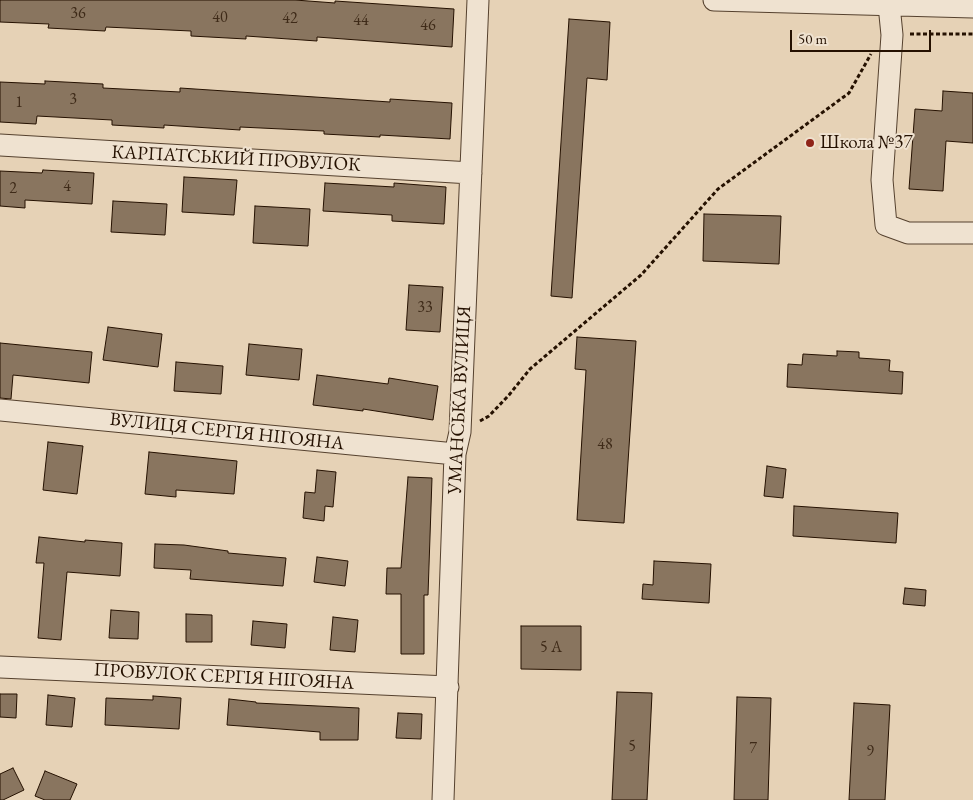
<!DOCTYPE html>
<meta charset="utf-8">
<style>
body{margin:0}
#map{position:relative;width:973px;height:800px;overflow:hidden;background:#e6d2b6;font-family:"EB Garamond",serif}
canvas{display:block}
.scale{position:absolute;left:790px;top:30px;width:141px;height:22px;box-sizing:border-box;border:2px solid #251101;border-top:0;padding-left:6px;font-size:15px;line-height:18px;white-space:nowrap;color:#251101;-webkit-text-stroke:4px #efe2d0;paint-order:stroke}
</style>
<div id="map">
<canvas width="973" height="800"></canvas>
<div class="scale">50 m</div>
</div>
<script>
const g = document.querySelector('canvas').getContext('2d');
g.lineJoin = 'round';
function paint(path, color) {
  g.fillStyle = color;
  g.fill(path, 'evenodd');
}
function toPath(rows) {
  const path = new Path2D();
  for (const r of rows) {
    path.moveTo(r[0], r[1]);
    for (let i = 2; i < r.length; i += 2) path.lineTo(r[i], r[i + 1]);
  }
  return path;
}
function strokePath(path, color, width, dash) {
  g.strokeStyle = color;
  g.lineWidth = width;
  g.lineCap = dash ? 'butt' : 'round';
  g.setLineDash(dash || []);
  g.stroke(path);
}
function label(font, color, halo, rows, align = 'center') {
  g.font = font + ' "EB Garamond",serif';
  g.lineWidth = 4;
  g.setLineDash([]);
  g.textBaseline = 'middle';
  g.strokeStyle = halo;
  g.fillStyle = color;
  for (const [text, x, y, turn = 0] of rows) {
    g.save();
    g.translate(x, y);
    g.rotate((+turn || 0) * Math.PI / 180);
    g.textAlign = isNaN(turn) ? turn : align;
    if (halo) g.strokeText(text, 0, 0);
    g.fillText(text, 0, 0);
    g.restore();
  }
}
const building = toPath([
 [0,0,295,0,335,3,335,1,454,9,452,47,317,37,317,41,246,36,246,39,191,36,191,31,106,27,105,31,48,28,49,24,0,22,0,0],
 [569,19,610,22,607,80,587,78,572,298,551,296,569,19],
 [45,81,103,84,103,88,180,92,180,88,390,102,390,99,452,103,450,139,380,135,380,137,324,134,324,131,240,127,240,130,164,125,164,128,112,125,112,120,37,116,36,124,0,122,0,82,45,84,45,81],
 [943,91,973,93,973,143,946,141,943,191,909,189,915,109,942,111,943,91],
 [43,170,94,173,92,204,25,200,25,208,0,206,0,171,42,173,43,170],
 [184,177,237,180,234,215,182,212,184,177],
 [325,183,394,187,394,183,446,187,444,224,392,221,392,215,323,211,325,183],
 [113,201,167,204,165,235,111,232,113,201],
 [255,206,310,209,308,246,253,243,255,206],
 [704,214,781,216,779,264,703,261,704,214],
 [409,285,443,287,440,332,406,330,409,285],
 [108,327,162,334,158,367,103,360,108,327],
 [577,337,636,341,624,523,577,520,586,370,575,369,577,337],
 [0,343,92,352,89,383,13,375,11,399,0,398,0,343],
 [249,344,302,349,299,380,246,375,249,344],
 [837,351,859,352,859,358,890,360,889,371,903,372,902,394,787,387,788,364,802,365,803,354,837,356,837,351],
 [176,362,223,366,221,394,174,391,176,362],
 [317,375,388,384,389,378,438,386,433,420,363,409,363,411,313,405,317,375],
 [48,442,83,446,77,494,43,490,48,442],
 [149,452,237,461,234,494,176,490,176,497,145,494,149,452],
 [767,466,786,469,783,498,764,496,767,466],
 [317,470,336,472,333,507,325,506,324,521,303,518,305,492,315,493,317,470],
 [408,477,432,478,428,595,424,595,424,654,401,654,401,594,386,594,387,568,401,568,408,477],
 [794,506,898,513,896,543,793,536,794,506],
 [39,537,85,542,85,540,122,543,120,576,67,572,61,640,38,638,44,563,36,563,39,537],
 [155,544,184,545,228,551,228,553,286,558,283,586,190,579,191,570,154,568,155,544],
 [317,557,348,561,345,586,314,582,317,557],
 [654,561,711,564,709,603,642,599,643,584,653,585,654,561],
 [905,588,926,590,925,606,903,604,905,588],
 [111,610,139,612,138,639,109,638,111,610],
 [186,614,212,615,212,642,186,642,186,614],
 [333,617,358,620,355,652,330,650,333,617],
 [253,621,287,624,285,648,251,645,253,621],
 [521,626,581,626,581,670,521,669,521,626],
 [617,692,652,693,647,800,612,800,617,692],
 [0,694,17,694,16,718,0,717,0,694],
 [48,695,75,698,72,727,46,725,48,695],
 [153,696,181,698,179,729,105,725,106,698,153,700,153,696],
 [737,697,771,698,768,800,734,800,737,697],
 [229,699,256,702,256,703,359,708,358,740,320,740,320,732,227,725,229,699],
 [854,703,890,705,885,800,849,800,854,703],
 [398,713,422,714,421,739,396,738,398,713],
 [13,768,24,790,3,800,0,800,0,774,13,768],
 [45,771,77,784,70,800,45,800,35,796,45,771]
]);
const path = toPath([
 [910,34,973,34],
 [480,421,489,416,509,395,530,369,641,275,718,189,849,93,871,54]
]);
const minor = toPath([
 [714,0,973,7],
 [889,5,892,35,882,180,886,225,908,233,973,233],
 [0,145,471,173],
 [0,410,455,454],
 [0,667,448,687],
 [443,800,455,454,460,432,478,0]
]);
const markers = [
 [810,143,5,"#8f2418"]
];
const numberNames = [
 ["36",78,14],
 ["40",220,18],
 ["42",290,19],
 ["44",361,21],
 ["46",428,26],
 ["3",73,100],
 ["1",19,103],
 ["4",67,187],
 ["2",13,189],
 ["33",425,308],
 ["48",605,445],
 ["5 А",551,648],
 ["5",632,747],
 ["7",753,749],
 ["9",870,752]
];
const poiNames = [
 ["Школа №37",820,143]
];
const streetNames = [
 ["КАРПАТСЬКИЙ ПРОВУЛОК",236,159,3],
 ["УМАНСЬКА ВУЛИЦЯ",460,400,-87],
 ["ВУЛИЦЯ СЕРГІЯ НІГОЯНА",227,432,6],
 ["ПРОВУЛОК СЕРГІЯ НІГОЯНА",224,677,3]
];
paint(building, '#89755f');
strokePath(building, '#251101', 1);
strokePath(minor, '#55412e', 23);
strokePath(path, '#251101', 3, [4, 2.5]);
strokePath(minor, '#efe2d0', 21);
for (const [x, y, r, color] of markers) {
  const dot = new Path2D();
  dot.arc(x, y, r, 0, 2 * Math.PI);
  g.fillStyle = color;
  g.fill(dot);
  strokePath(dot, '#efe2d0', 2);
}
label('16px', '#3e2a18', null, numberNames);
label('19px', '#251101', '#efe2d0', poiNames, 'left');
label('19px', '#251101', '#efe2d0', streetNames);
</script>
